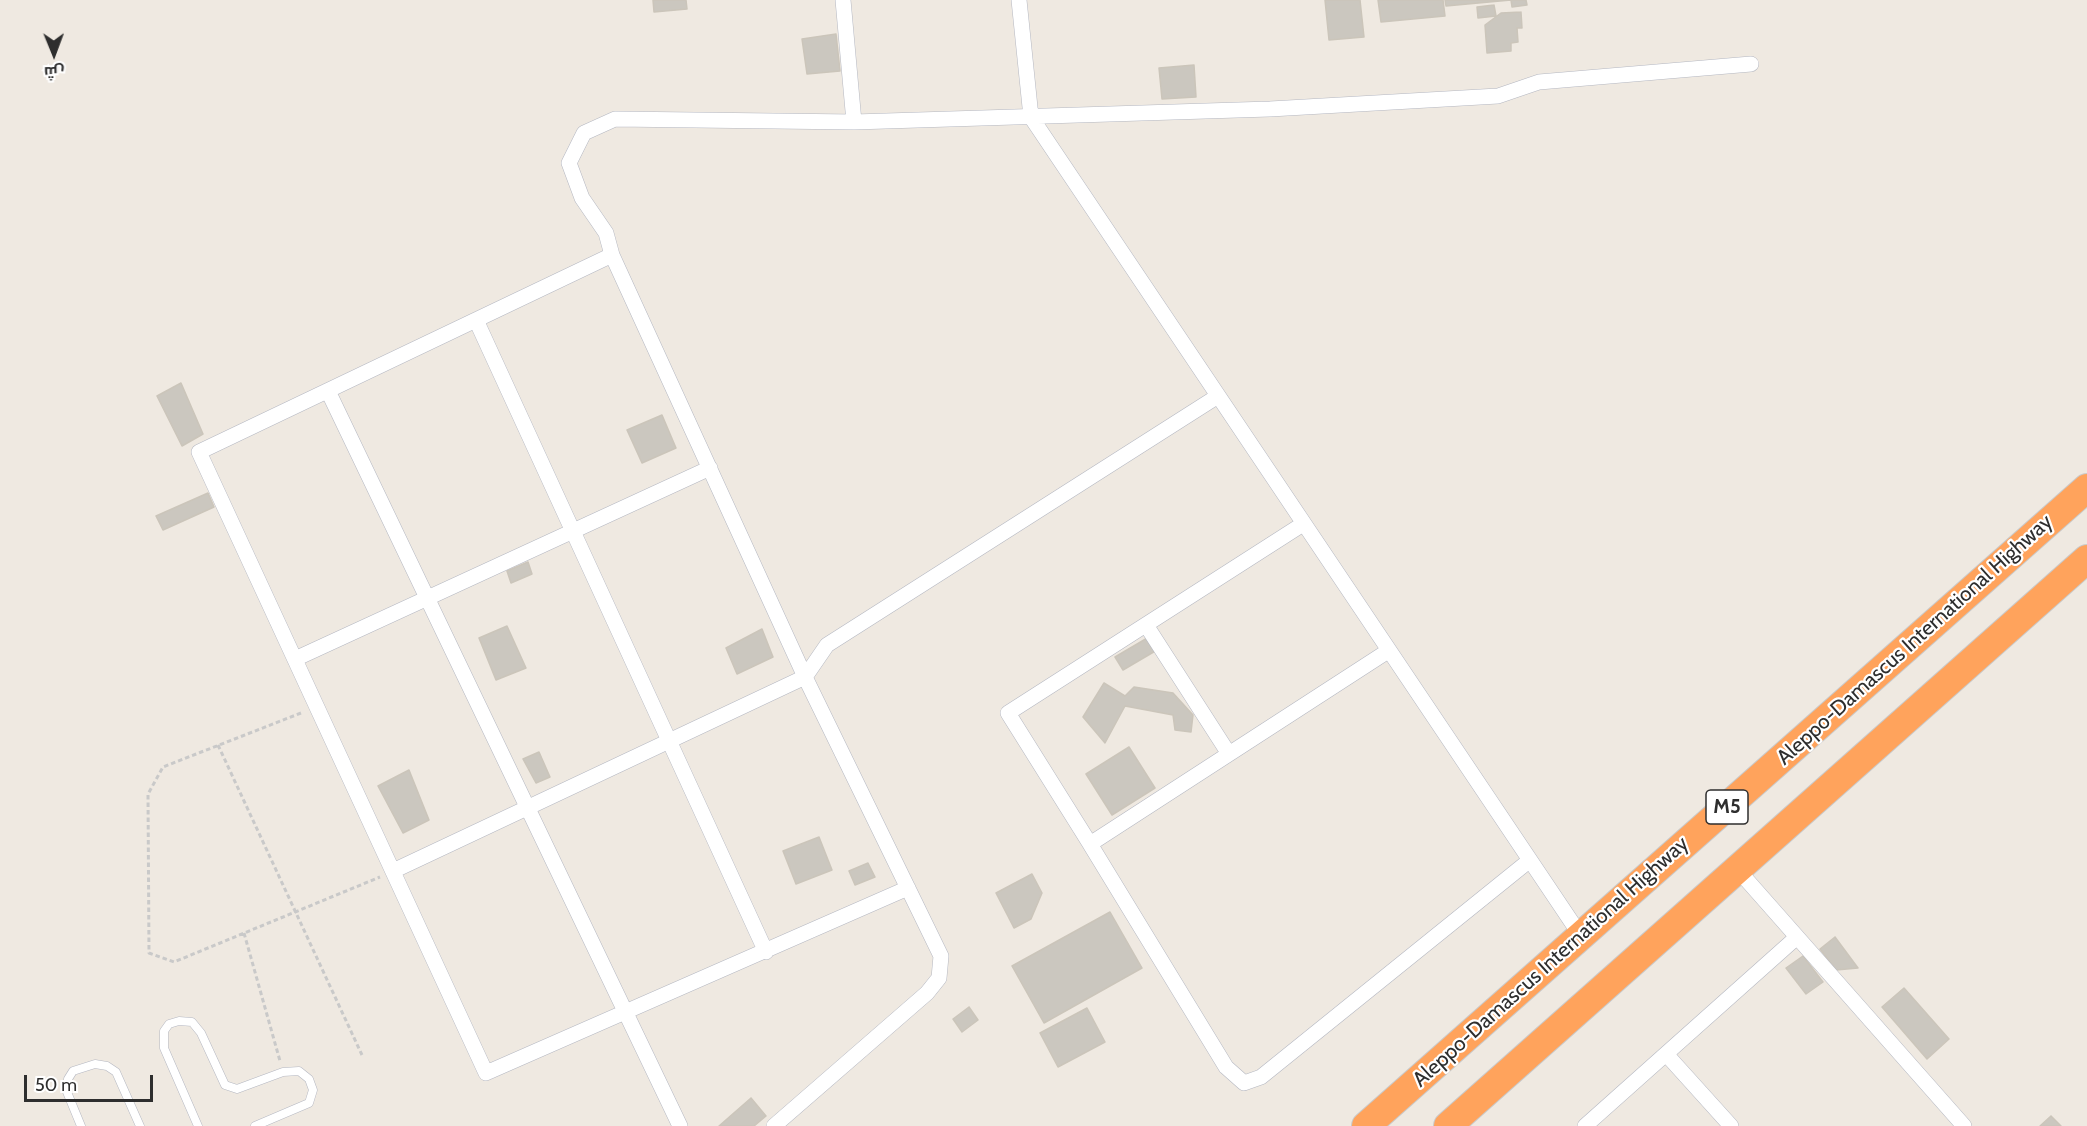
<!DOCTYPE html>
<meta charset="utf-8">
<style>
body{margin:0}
#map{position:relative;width:2087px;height:1126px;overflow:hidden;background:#efe9e1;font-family:Cabin,Cairo,sans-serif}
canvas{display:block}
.north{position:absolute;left:24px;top:24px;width:60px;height:60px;-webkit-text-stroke:4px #fff;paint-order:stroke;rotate:179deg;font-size:16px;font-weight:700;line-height:24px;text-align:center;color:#2e2e2e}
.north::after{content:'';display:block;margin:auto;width:21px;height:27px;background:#2e2e2e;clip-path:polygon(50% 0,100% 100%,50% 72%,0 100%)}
.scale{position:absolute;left:24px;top:1075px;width:129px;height:27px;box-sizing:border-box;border:3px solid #2e2e2e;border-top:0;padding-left:8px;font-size:18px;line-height:21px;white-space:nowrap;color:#2e2e2e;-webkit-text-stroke:4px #fff;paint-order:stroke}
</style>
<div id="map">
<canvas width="2087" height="1126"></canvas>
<div class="north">ش</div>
<div class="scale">50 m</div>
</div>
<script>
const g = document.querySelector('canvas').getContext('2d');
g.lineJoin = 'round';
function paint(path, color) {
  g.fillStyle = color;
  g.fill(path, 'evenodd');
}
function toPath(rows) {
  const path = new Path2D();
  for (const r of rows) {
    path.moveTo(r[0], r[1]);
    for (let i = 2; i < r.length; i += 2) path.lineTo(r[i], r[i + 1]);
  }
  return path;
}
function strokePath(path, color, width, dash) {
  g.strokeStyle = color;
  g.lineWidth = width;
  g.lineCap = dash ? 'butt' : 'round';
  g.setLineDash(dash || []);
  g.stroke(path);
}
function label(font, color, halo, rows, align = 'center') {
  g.font = font + ' Cabin,sans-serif';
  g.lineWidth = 4.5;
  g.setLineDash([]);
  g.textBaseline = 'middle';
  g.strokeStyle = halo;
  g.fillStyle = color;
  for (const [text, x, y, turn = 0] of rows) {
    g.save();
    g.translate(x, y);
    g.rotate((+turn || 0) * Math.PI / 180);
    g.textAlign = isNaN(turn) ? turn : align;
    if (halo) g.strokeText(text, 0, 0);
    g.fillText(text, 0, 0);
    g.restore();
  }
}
const building = toPath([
 [653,0,686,0,687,9,654,12,653,0],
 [1325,0,1360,0,1364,37,1329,40,1325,0],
 [1378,0,1443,0,1445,16,1381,22,1378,0],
 [1445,0,1526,0,1527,5,1512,7,1511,0,1446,6,1445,0],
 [1494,5,1496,16,1478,18,1477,7,1494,5],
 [1521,12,1522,28,1517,28,1518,42,1511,43,1511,51,1487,53,1485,25,1501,13,1521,12],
 [836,34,840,71,807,74,802,39,836,34],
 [1194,65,1196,97,1162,99,1159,68,1194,65],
 [181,383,203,434,182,446,157,396,181,383],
 [662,415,676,448,642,463,627,430,662,415],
 [208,493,214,507,163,530,156,516,208,493],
 [528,562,532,574,511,583,507,571,528,562],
 [507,626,526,668,496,680,479,638,507,626],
 [762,629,773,657,737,674,726,648,762,629],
 [1149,637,1157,650,1123,670,1115,657,1149,637],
 [1104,683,1125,696,1134,687,1173,693,1193,715,1191,732,1175,730,1173,715,1125,706,1105,743,1083,717,1104,683],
 [1129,747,1155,788,1112,815,1086,774,1129,747],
 [539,752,550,777,536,783,523,759,539,752],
 [409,770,429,820,403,833,378,786,409,770],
 [819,837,832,870,796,884,783,851,819,837],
 [868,863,875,877,855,885,849,871,868,863],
 [1032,874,1042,893,1031,919,1014,928,996,893,1032,874],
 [1110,912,1142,968,1044,1023,1012,966,1110,912],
 [1835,937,1858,968,1836,970,1820,949,1835,937],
 [1803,956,1823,982,1806,994,1786,968,1803,956],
 [1904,988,1949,1039,1927,1059,1882,1007,1904,988],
 [969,1007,978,1020,962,1032,953,1019,969,1007],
 [1087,1008,1105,1042,1058,1067,1040,1033,1087,1008],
 [751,1098,766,1116,754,1126,719,1126,751,1098],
 [2051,1116,2061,1126,2040,1126,2051,1116]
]);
const path = toPath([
 [301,713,163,767,148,794,149,953,174,962,380,877],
 [218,745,362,1055],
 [244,933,280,1061]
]);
const service = toPath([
 [81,1126,67,1092,68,1079,73,1071,95,1064,107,1066,116,1072,140,1126],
 [198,1126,164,1048,164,1031,169,1024,179,1021,192,1022,201,1033,225,1085,237,1089,283,1072,299,1071,309,1079,313,1090,309,1103,255,1126]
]);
const minor = toPath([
 [843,0,854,122],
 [1019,0,1031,117,1581,936],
 [612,255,199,452,486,1073,908,888],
 [476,320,766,952],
 [328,391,680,1126],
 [1303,524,1008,713,1090,844,1388,651],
 [1146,625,1229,754],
 [295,659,710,468],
 [1090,844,1226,1067,1244,1083,1261,1077,1530,860],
 [1738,870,1964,1126],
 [393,871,805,677,827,645,1218,396],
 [1666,1054,1731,1126],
 [774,1126,927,993,939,978,941,956,805,677,612,255,606,233,582,198,569,163,584,133,615,119,854,122,1270,109,1498,96,1539,82,1751,64],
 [1585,1126,1797,937]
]);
const motorway = toPath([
 [1366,1126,2087,488],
 [1448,1126,2087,559]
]);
const shields = [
 [1727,807,42]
];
const shieldNames = [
 ["M5",1727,807]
];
const streetNames = [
 ["Aleppo-Damascus International Highway",1915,640,-42],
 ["Aleppo-Damascus International Highway",1551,962,-42]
];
paint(building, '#cbc7bf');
strokePath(building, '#cbc5ba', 1.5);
strokePath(service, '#b4b7c1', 9);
strokePath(minor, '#b4b7c1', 16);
strokePath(motorway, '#c9c9c9', 30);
strokePath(path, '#c9c9c9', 3, [4.5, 3]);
strokePath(service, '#fff', 8);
strokePath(minor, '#fff', 15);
strokePath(motorway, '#ffa35c', 28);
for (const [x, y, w] of shields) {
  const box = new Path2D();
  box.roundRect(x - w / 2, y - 17, w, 34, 4.5);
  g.fillStyle = '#fff';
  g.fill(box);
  strokePath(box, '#2e2e2e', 1.5);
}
label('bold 20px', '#2e2e2e', null, shieldNames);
label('21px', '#2e2e2e', '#fff', streetNames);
</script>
